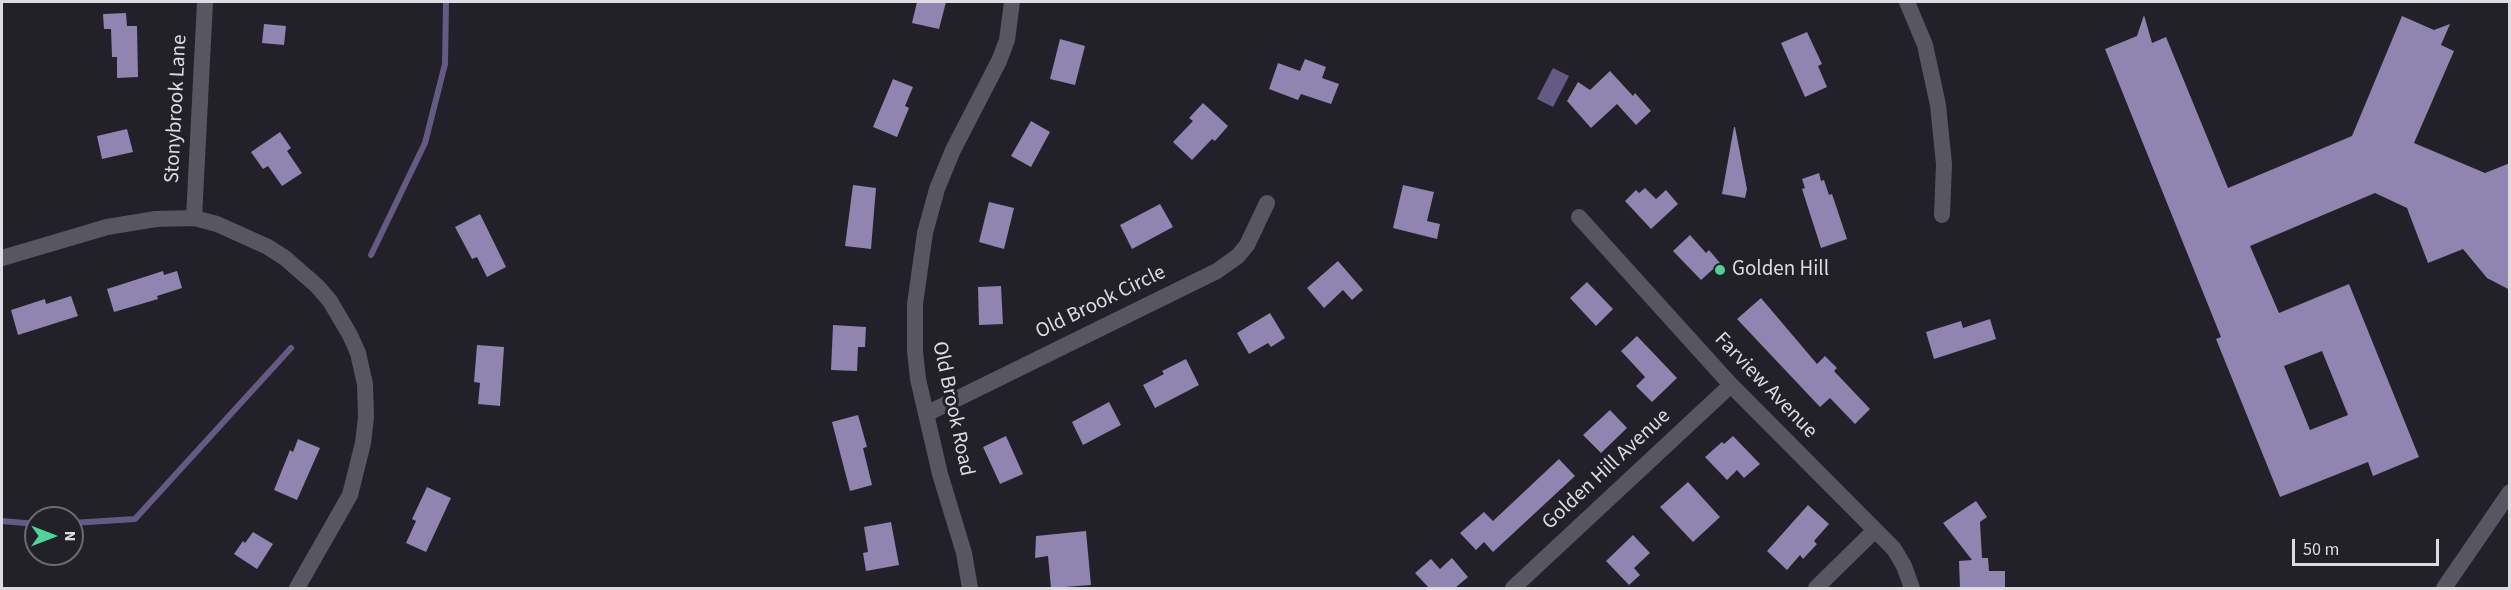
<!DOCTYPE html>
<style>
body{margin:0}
#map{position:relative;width:2511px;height:590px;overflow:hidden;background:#222028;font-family:"Source Sans 3",sans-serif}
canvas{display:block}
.frame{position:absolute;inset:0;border:3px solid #dddce1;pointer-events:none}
.north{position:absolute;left:24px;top:506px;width:60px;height:60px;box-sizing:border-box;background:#222028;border:2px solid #6d6b72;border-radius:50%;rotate:90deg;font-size:16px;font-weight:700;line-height:24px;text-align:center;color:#dddce1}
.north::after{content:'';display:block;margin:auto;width:21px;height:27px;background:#51d397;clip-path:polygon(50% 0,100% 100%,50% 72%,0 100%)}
.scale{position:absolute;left:2292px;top:539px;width:147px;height:27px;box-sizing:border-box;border:3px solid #dddce1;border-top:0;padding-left:8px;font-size:18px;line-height:21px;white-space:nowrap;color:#dddce1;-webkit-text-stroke:4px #222028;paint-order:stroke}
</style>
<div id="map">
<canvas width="2511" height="590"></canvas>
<div class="frame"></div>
<div class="north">N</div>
<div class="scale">50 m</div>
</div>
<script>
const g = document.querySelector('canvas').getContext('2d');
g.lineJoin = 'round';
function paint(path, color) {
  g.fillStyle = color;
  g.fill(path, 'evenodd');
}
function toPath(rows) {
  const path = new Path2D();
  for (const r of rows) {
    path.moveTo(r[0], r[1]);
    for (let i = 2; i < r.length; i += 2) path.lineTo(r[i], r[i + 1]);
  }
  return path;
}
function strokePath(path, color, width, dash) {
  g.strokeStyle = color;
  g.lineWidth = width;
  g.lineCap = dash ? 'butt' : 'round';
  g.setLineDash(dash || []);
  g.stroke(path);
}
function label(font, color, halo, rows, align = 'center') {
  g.font = font + ' "Source Sans 3",sans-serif';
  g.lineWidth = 6;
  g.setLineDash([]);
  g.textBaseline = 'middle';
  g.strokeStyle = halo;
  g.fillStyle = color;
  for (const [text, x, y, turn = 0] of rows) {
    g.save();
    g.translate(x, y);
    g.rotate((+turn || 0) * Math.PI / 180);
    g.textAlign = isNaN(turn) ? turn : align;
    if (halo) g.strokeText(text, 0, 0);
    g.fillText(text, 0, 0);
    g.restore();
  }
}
const water = toPath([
 [1553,68,1569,76,1553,107,1537,99]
]);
const stream = toPath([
 [371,255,425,143,445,64,446,2],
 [2,521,36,524],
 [72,523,135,519,291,348]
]);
const building = toPath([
 [917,2,946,2,939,29,912,23],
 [126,13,127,26,137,26,138,77,117,78,117,57,112,57,111,29,104,29,103,14],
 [2144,15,2152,43,2166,37,2228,188,2352,136,2402,16,2434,30,2450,24,2441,45,2454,51,2414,143,2485,173,2510,163,2510,290,2487,278,2463,249,2428,263,2407,208,2375,193,2250,246,2279,313,2349,284,2419,457,2373,476,2368,462,2280,497,2216,339,2221,337,2105,49,2137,36],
 [2322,351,2348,415,2310,430,2284,366],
 [264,24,286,26,284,45,262,43],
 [1807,32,1822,64,1818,66,1827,87,1805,97,1781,43],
 [1060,39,1085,46,1075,85,1050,79],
 [1305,59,1326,67,1322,78,1339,84,1331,104,1301,94,1298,100,1269,89,1278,63,1300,71],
 [1610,71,1633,96,1635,93,1651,111,1636,125,1617,104,1591,128,1567,101,1578,82,1590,90],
 [893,79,913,87,905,106,909,108,897,137,873,127],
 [1203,103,1228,126,1215,141,1212,139,1192,160,1173,142,1193,121,1189,118],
 [1031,121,1050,132,1031,167,1011,156],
 [1734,127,1735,127,1747,189,1745,198,1722,194],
 [127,129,133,152,102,159,97,136],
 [280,132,291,148,287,151,302,173,282,186,268,166,263,169,251,152],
 [1819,173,1821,181,1824,180,1829,195,1832,194,1847,239,1821,248,1802,189,1805,188,1802,179],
 [853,185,876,188,871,249,845,246],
 [1403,185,1434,192,1427,221,1440,224,1437,239,1393,228],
 [1645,188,1656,199,1666,190,1678,204,1651,229,1625,201,1636,190,1639,193],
 [989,202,1014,208,1004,249,979,242],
 [1160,204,1173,227,1132,249,1120,225],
 [480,214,506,267,487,277,477,257,472,259,455,227],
 [1690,235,1706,253,1709,250,1720,263,1701,280,1673,251],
 [1338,261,1363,290,1352,300,1343,290,1324,308,1307,288],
 [163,271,164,275,177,271,182,288,157,296,158,299,114,312,107,289],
 [1587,282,1613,309,1596,326,1570,298],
 [1001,286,1003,324,979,325,978,287],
 [71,296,78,316,18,335,11,310,45,299,46,304],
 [1761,298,1817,364,1825,356,1837,368,1834,371,1870,409,1855,424,1830,398,1820,407,1737,319],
 [1270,313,1285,338,1271,347,1268,343,1249,354,1237,333],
 [1990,319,1996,339,1934,359,1926,332,1961,321,1963,328],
 [833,325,866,327,865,347,858,347,857,371,831,370],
 [1637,336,1677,378,1652,402,1636,386,1645,377,1621,351],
 [477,345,504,347,500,406,478,404,480,383,474,382],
 [1186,359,1199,385,1155,408,1143,385,1164,374,1162,371],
 [1109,402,1121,425,1083,445,1072,422],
 [1610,410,1627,428,1601,453,1583,435],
 [858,415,867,447,863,448,872,485,850,491,832,422],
 [1006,436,1023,474,1000,484,983,447],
 [1733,436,1760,464,1744,478,1737,470,1727,480,1705,457,1722,442,1724,444],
 [298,439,320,448,297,500,274,490,290,450,293,452],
 [1559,459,1575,476,1493,552,1484,542,1476,550,1460,533,1484,512,1493,521],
 [1688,482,1720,517,1693,542,1660,507],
 [427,487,451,498,426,552,406,543,416,521,412,519],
 [1976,501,1987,517,1980,522,1982,558,1988,558,1989,571,2005,571,2005,588,1960,588,1959,561,1972,560,1943,523],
 [1808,505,1829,524,1814,541,1817,544,1803,559,1800,555,1787,570,1767,551],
 [891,522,899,565,866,571,863,553,868,552,864,527],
 [1086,531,1091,585,1051,588,1048,556,1035,558,1036,536],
 [253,532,273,544,257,569,234,554,243,541,245,543],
 [1633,535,1650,553,1634,568,1640,575,1629,585,1606,561],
 [1452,558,1468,577,1455,588,1429,588,1415,573,1431,559,1440,569]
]);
const minor = toPath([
 [1907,2,1925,45,1938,105,1944,164,1942,215],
 [1579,217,1731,385,1894,549,1904,566,1912,588],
 [194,218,205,2],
 [2,258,107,227,156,219,194,218,217,224,268,247,285,258,317,286,330,301,350,335,358,353,365,384,366,417,363,443,350,495,297,588],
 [926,414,1217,271,1238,256,1247,245,1267,203],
 [970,588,964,553,940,474,918,379,915,351,915,304,925,233,937,189,953,150,999,61,1007,40,1012,2],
 [1513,588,1731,385],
 [1816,588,1874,531],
 [2444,588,2510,492]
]);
const markers = [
 [1720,270,6,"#51d397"]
];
const streetNames = [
 ["Stonybrook Lane",177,109,-87],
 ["Old Brook Circle",1101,303,-26],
 ["Farview Avenue",1765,386,46],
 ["Old Brook Road",952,409,78],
 ["Golden Hill Avenue",1607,470,-43]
];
const poiNames = [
 ["Golden Hill",1732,270]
];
paint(water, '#655a83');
strokePath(stream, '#655a83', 6);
paint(building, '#8f85b0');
strokePath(minor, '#585660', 16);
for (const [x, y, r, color] of markers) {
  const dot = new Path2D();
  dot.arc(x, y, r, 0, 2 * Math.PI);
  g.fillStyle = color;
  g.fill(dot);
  strokePath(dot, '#222028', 2);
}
label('21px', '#dddce1', '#222028', streetNames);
label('21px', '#dddce1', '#222028', poiNames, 'left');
</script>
